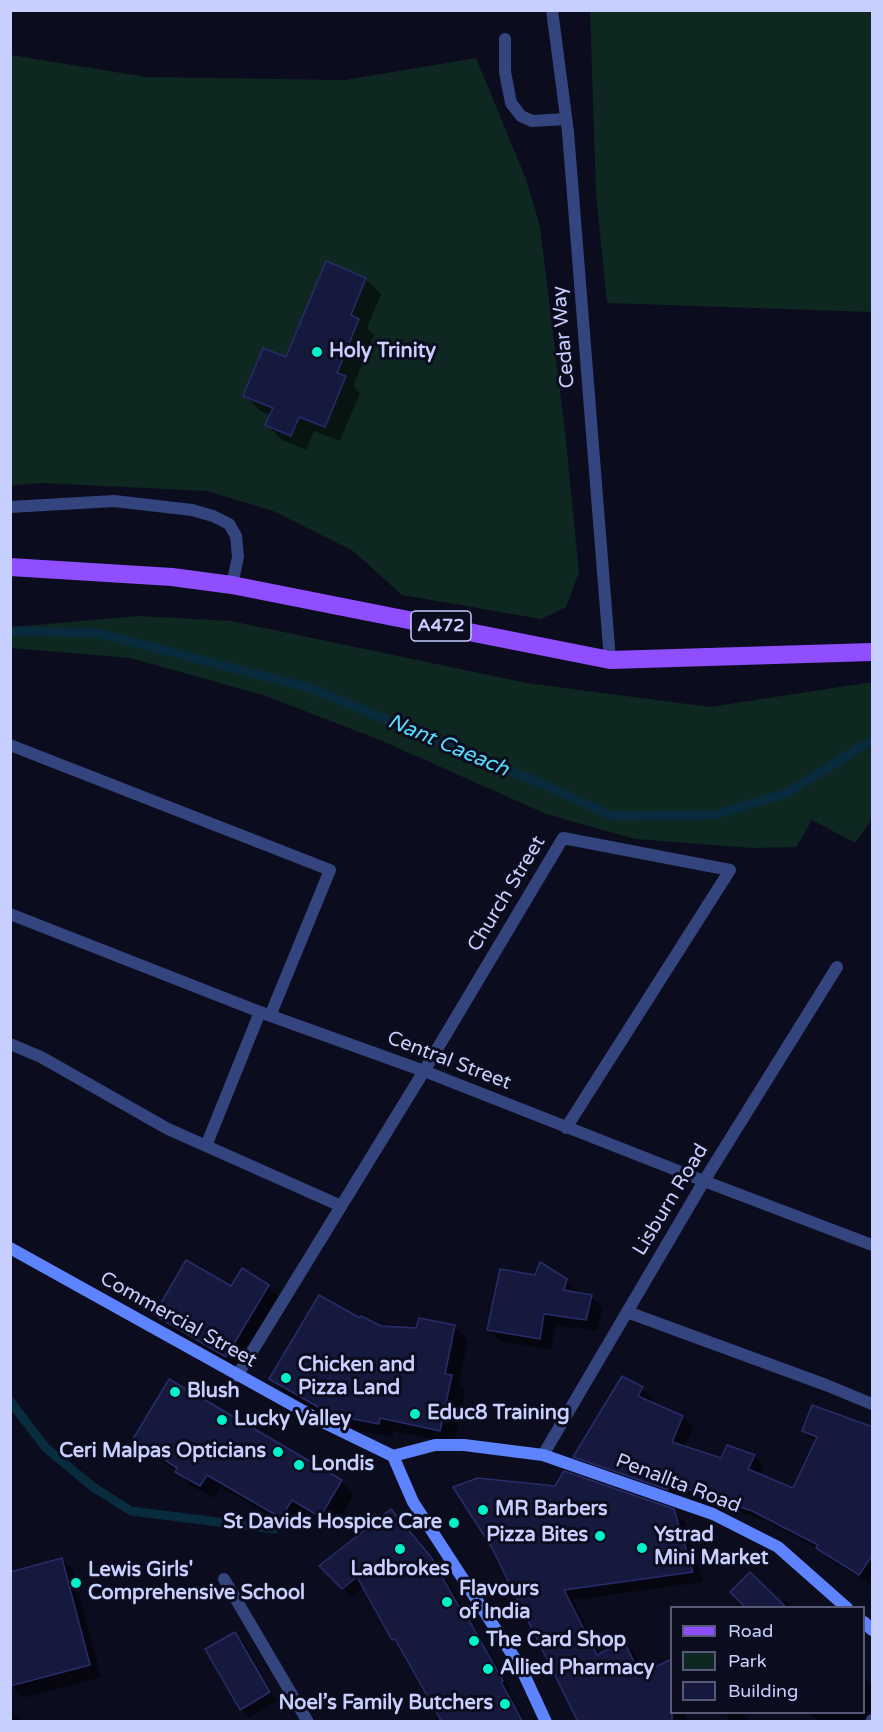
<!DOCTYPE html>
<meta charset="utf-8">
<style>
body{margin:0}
#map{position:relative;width:883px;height:1732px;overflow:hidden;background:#0b0c1d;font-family:"Varela Round",sans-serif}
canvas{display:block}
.frame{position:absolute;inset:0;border:12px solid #c7cfff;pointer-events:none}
.legend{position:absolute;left:670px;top:1606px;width:195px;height:108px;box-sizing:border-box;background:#0b0c1d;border:2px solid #565a77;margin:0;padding:8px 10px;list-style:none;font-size:18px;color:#c7cfff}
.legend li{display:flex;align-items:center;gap:12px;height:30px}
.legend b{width:30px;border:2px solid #565a77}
</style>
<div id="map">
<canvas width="883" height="1732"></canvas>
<div class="frame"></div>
<ul class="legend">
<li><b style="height:8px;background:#8f4eff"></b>Road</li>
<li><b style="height:16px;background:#0e2720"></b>Park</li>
<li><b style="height:16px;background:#16193e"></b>Building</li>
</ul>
</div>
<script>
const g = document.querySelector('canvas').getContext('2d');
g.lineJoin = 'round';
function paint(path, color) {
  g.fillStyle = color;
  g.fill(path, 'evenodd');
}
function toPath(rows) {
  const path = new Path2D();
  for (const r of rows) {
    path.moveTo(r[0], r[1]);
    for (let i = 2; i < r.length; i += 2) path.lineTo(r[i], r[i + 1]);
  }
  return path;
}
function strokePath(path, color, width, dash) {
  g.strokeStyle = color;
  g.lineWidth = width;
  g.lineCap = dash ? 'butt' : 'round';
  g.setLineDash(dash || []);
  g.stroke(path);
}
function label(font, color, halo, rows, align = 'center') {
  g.font = font + ' "Varela Round",sans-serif';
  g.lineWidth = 6;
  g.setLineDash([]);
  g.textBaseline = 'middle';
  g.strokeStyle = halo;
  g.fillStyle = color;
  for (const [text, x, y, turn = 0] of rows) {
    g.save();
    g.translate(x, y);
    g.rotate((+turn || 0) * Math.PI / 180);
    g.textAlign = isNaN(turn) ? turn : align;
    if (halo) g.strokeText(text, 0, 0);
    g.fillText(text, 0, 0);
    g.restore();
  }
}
const green = toPath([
 [590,11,872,11,872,312,607,303,596,194],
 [11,55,146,77,345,80,476,58,526,179,540,226,566,441,579,572,566,607,541,619,402,595,353,551,273,511,207,491,42,483,11,485],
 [139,616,231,621,527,683,710,707,872,682,872,819,855,843,812,820,796,847,752,848,635,839,546,814,380,740,263,695,130,658,11,648,11,627]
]);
const shadow = toPath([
 [365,279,381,294,367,328,374,335,353,386,360,393,340,441,314,431,306,450,282,440,267,425,271,415,260,411,245,395,287,359],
 [242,1270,268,1286,280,1298,238,1368,167,1326,156,1315,232,1289],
 [566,1280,578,1292,577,1294,591,1296,603,1308,597,1331,556,1325,551,1350,501,1342,489,1330],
 [360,1320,381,1328,418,1330,454,1327,468,1340,459,1385,465,1391,454,1444,394,1431,392,1437,347,1428,285,1393,271,1379],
 [642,1388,652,1398,650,1403,682,1417,693,1427,684,1448,721,1460,754,1456,764,1466,760,1475,793,1490,816,1442,803,1431,872,1428,872,1586,828,1558,821,1550,764,1520,674,1491,677,1498,585,1466,575,1456],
 [135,1439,341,1481,354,1495,334,1529,306,1512,295,1530,221,1487,214,1498,190,1485,177,1471,148,1452],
 [673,1511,684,1521,703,1582,573,1600,600,1655,624,1643,634,1653,644,1673,672,1712,684,1712,688,1722,580,1722,494,1547],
 [399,1520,440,1568,511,1690,509,1692,526,1722,443,1722,400,1646,394,1639,364,1587,351,1597,322,1566],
 [62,1559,73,1571,101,1677,23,1698,12,1686,10,1682],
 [785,1600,793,1608,748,1608,781,1604],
 [235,1634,243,1641,277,1701,249,1717,241,1709],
 [864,1677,872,1686,872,1722,820,1722,810,1712,864,1712],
 [13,1712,22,1722,10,1722,10,1713],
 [726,1712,740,1712,749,1722,729,1722]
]);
const stream = toPath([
 [10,631,97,633,310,688,547,786,612,816,714,815,787,793,872,740],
 [10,1401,46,1448,93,1487,131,1511,274,1529]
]);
const building = toPath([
 [326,261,366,278,351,315,359,319,337,373,346,376,325,427,299,417,291,436,265,425,273,408,243,396,263,348,286,357,326,261],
 [186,1260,231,1286,242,1268,269,1285,226,1357,154,1315,186,1260],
 [540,1262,567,1279,564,1290,592,1295,586,1320,544,1314,540,1339,487,1330,500,1269,535,1275,540,1262],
 [319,1295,360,1318,361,1316,381,1326,416,1328,419,1318,455,1325,445,1374,452,1375,440,1431,380,1418,379,1424,332,1415,269,1379,319,1295],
 [622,1376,643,1387,638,1396,683,1416,672,1442,721,1458,727,1445,755,1455,748,1469,793,1488,817,1437,802,1431,812,1405,873,1427,873,1554,859,1575,816,1548,818,1545,752,1511,666,1482,668,1490,573,1457,622,1376],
 [169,1379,342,1480,320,1517,292,1500,281,1518,207,1475,200,1486,175,1472,177,1468,133,1439,169,1379],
 [564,1471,674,1509,693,1572,564,1590,597,1655,624,1641,640,1674,672,1659,672,1722,578,1722,492,1548,453,1487,478,1478,555,1486,564,1471],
 [391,1509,431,1557,467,1621,469,1620,503,1681,501,1682,523,1722,442,1722,395,1639,392,1640,357,1577,342,1589,319,1566,391,1509],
 [62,1558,90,1665,10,1686,10,1572,62,1558],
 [750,1572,787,1608,746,1608,730,1592,750,1572],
 [235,1632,270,1692,240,1710,205,1649,235,1632]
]);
const lane = toPath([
 [505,39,505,72,511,103,521,116,532,121,566,119],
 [10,1044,41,1057,168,1129,341,1206],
 [206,1146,260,1012],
 [627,1312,826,1385,872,1404],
 [224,1579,308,1722],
 [871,1722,872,1720]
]);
const street = toPath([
 [552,10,568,132,610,660],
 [10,507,114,501,192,510,213,516,229,524,236,536,238,557,232,585],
 [10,745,330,870,270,1016],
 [10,914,260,1012,424,1071,704,1181,872,1245],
 [237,1376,424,1071,563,838,730,870,566,1128],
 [543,1455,704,1181,837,967]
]);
const secondary = toPath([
 [10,1248,323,1422,393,1456],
 [393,1456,435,1445,464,1445,543,1455,713,1514,778,1547,847,1608],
 [393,1456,413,1502,521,1668,546,1722],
 [864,1622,872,1630]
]);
const primary = toPath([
 [10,567,172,577,232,585,610,660,872,652]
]);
const markers = [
 [317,352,6,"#00f2cb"],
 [286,1378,6,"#00f2cb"],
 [175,1392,6,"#00f2cb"],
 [415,1414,6,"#00f2cb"],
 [222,1420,6,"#00f2cb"],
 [278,1452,6,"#00f2cb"],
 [299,1465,6,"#00f2cb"],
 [483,1510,6,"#00f2cb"],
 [454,1523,6,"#00f2cb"],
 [600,1536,6,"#00f2cb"],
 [642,1548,6,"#00f2cb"],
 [400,1549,6,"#00f2cb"],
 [76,1583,6,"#00f2cb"],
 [447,1602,6,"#00f2cb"],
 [474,1641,6,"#00f2cb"],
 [488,1669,6,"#00f2cb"],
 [505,1704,6,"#00f2cb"]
];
const shields = [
 [441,626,60]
];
const shieldNames = [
 ["A472",441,626]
];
const streetNames = [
 ["Cedar Way",564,337,-95],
 ["Church Street",507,894,-59],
 ["Central Street",449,1061,21],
 ["Lisburn Road",671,1200,-59],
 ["Commercial Street",178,1320,29],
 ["Penallta Road",678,1484,21]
];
const poiNames = [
 ["Holy Trinity",329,352],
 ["Chicken and",298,1366],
 ["Pizza Land",298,1389],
 ["Blush",187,1392],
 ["Educ8 Training",427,1414],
 ["Lucky Valley",234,1420],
 ["Ceri Malpas Opticians",266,1452,"right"],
 ["Londis",311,1465],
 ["MR Barbers",495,1510],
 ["St Davids Hospice Care",442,1523,"right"],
 ["Pizza Bites",588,1536,"right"],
 ["Ystrad",654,1536],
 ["Mini Market",654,1559],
 ["Ladbrokes",400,1570,"center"],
 ["Lewis Girls'",88,1571],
 ["Comprehensive School",88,1594],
 ["Flavours",459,1590],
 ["of India",459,1613],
 ["The Card Shop",486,1641],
 ["Allied Pharmacy",500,1669],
 ["Noel’s Family Butchers",493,1704,"right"]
];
const waterNames = [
 ["Nant Caeach",448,746,23]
];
paint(green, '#0e2720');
paint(shadow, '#0007');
strokePath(stream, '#092b3e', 9);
paint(building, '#16193e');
strokePath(building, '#282c6b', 1.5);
strokePath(lane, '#34447e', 12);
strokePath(street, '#34447e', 12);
strokePath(secondary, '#5e83ff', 12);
strokePath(primary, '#8f4eff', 18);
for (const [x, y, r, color] of markers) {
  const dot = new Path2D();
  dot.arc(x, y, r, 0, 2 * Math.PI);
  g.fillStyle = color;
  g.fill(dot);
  strokePath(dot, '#0b0c1d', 2);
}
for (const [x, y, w] of shields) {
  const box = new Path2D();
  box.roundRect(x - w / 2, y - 15, w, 30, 4.5);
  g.fillStyle = '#0b0c1d';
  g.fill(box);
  strokePath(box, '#c7cfff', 1.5);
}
label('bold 18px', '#c7cfff', null, shieldNames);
label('20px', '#c7cfff', '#0b0c1d', streetNames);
label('bold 20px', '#c7cfff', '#0b0c1d', poiNames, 'left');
label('italic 21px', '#55dcff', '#0b0c1d', waterNames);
</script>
